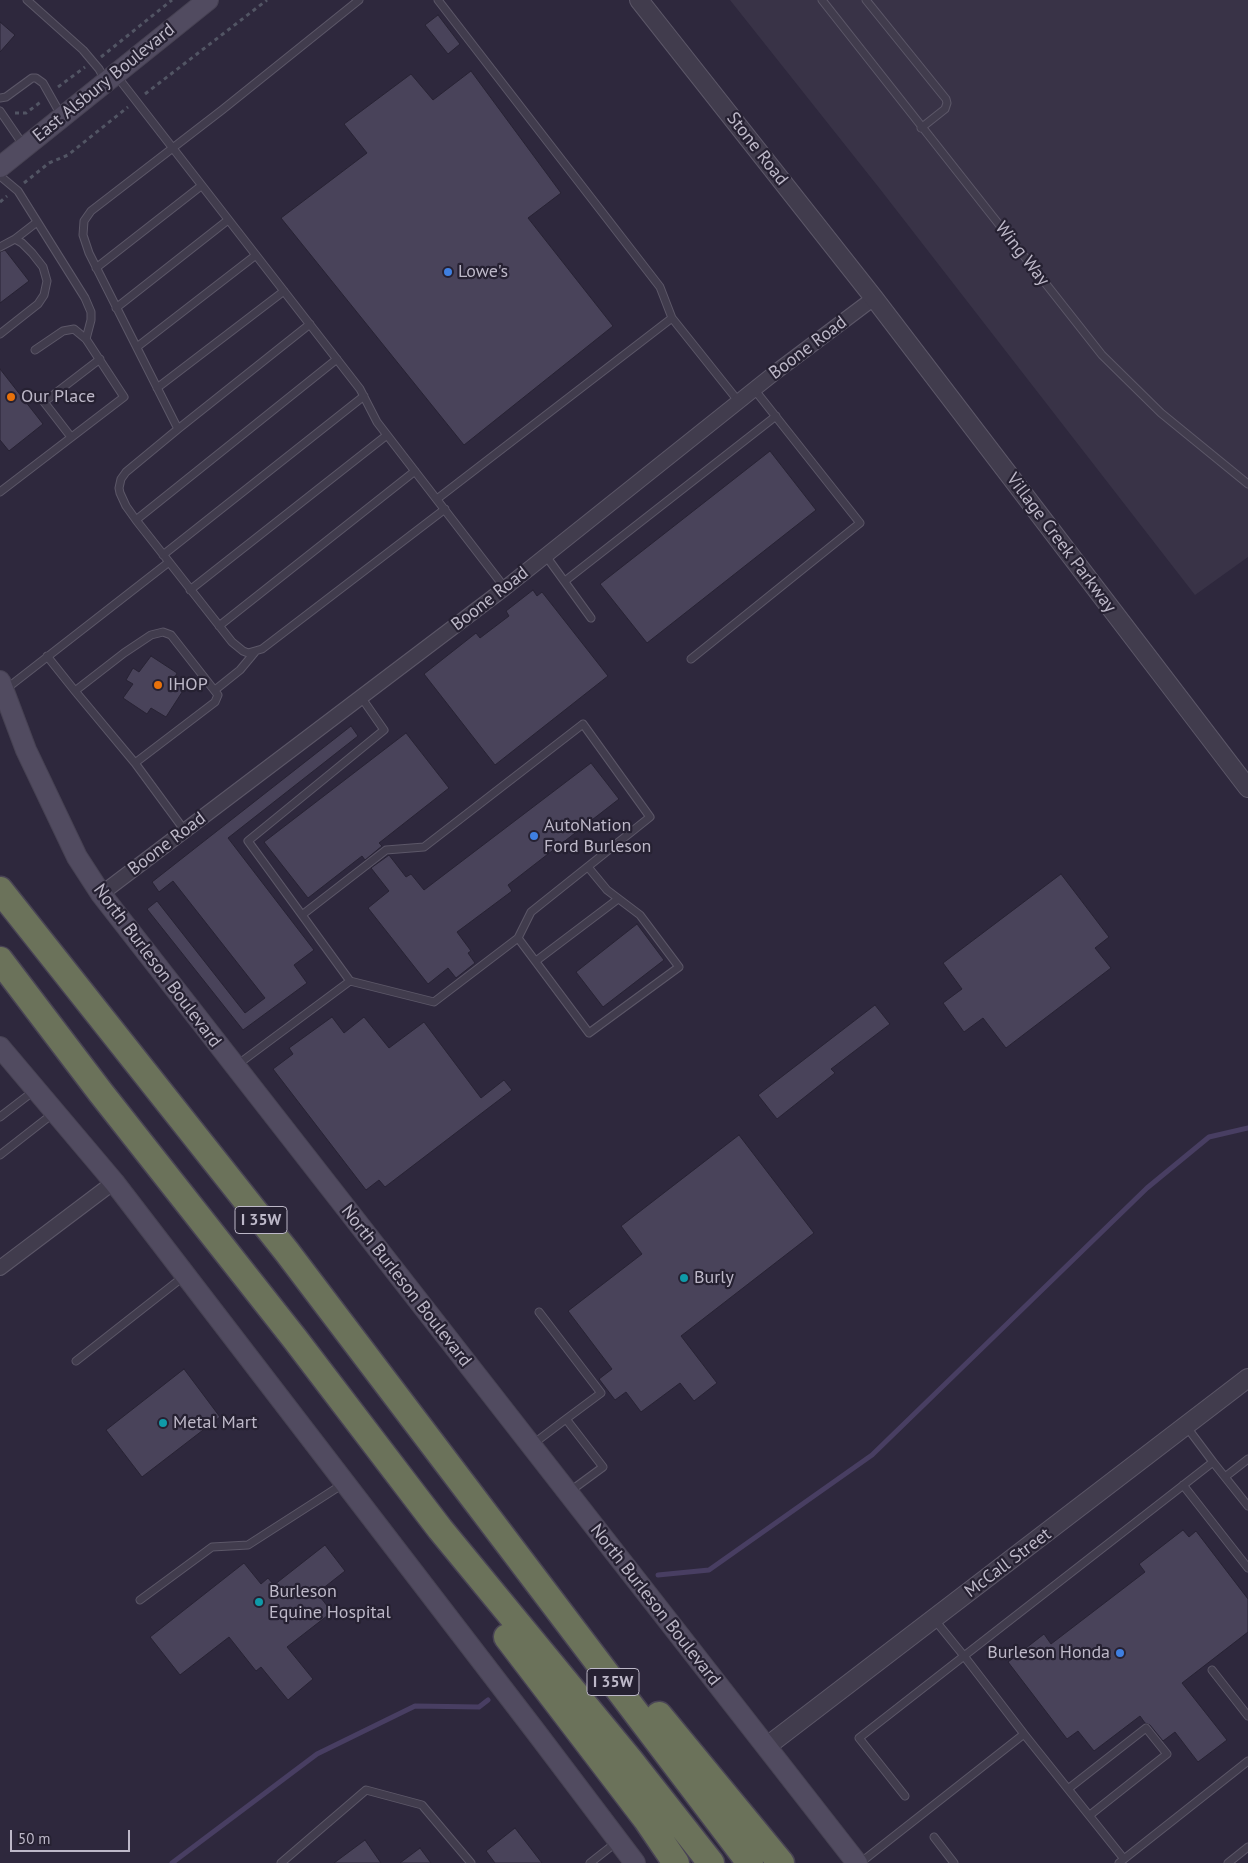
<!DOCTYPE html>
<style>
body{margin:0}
#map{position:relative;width:1248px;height:1863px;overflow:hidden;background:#2e283d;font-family:"PT Sans",sans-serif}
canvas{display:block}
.scale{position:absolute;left:10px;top:1830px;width:120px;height:22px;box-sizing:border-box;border:2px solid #bdb8c8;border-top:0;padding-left:6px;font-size:15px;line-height:18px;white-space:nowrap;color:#bdb8c8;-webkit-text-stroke:4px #262132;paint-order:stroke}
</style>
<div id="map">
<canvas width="1248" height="1863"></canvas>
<div class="scale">50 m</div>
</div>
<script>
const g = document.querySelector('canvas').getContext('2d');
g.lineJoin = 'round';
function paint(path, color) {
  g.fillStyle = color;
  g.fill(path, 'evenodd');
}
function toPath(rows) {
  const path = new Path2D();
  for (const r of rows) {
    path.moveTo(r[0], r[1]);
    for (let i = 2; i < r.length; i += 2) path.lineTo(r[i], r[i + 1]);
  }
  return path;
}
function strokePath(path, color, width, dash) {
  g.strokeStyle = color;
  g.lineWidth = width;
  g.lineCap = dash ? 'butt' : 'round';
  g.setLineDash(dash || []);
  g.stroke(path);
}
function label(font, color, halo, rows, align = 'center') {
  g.font = font + ' "PT Sans",sans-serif';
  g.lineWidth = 4.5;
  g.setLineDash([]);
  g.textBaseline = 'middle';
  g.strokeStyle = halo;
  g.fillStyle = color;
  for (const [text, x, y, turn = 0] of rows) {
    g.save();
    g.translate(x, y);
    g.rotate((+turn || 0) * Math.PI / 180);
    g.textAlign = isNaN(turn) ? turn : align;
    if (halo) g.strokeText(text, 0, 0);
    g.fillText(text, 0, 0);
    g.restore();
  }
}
const airport = toPath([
 [730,0,1248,0,1248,557,1195,595,880,189]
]);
const stream = toPath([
 [658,1575,709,1570,872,1455,1147,1188,1209,1137,1248,1128],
 [172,1863,317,1754,415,1706,479,1707,488,1700]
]);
const building = toPath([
 [438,15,460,44,448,54,425,25,438,15],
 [0,22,15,35,0,52,0,22],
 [471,71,561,193,528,218,613,326,464,445,281,218,367,153,344,124,411,74,433,100,471,71],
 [5,250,29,281,0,303,0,252,5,250],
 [0,369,43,424,9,451,0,440,0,369],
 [770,451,816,510,647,643,600,584,770,451],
 [533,590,537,596,542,592,608,676,495,765,424,674,476,633,480,638,509,616,506,611,533,590],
 [151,656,177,673,174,679,186,686,166,717,151,708,147,714,123,698,133,684,126,680,133,668,139,672,151,656],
 [351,726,358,736,228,838,314,950,294,965,307,983,243,1030,147,909,157,901,245,1013,265,998,173,881,159,892,152,882,351,726],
 [406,733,449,788,379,843,382,846,365,860,362,856,308,898,264,842,406,733],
 [591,763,619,799,508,885,512,891,457,932,471,951,468,953,475,963,456,978,448,968,428,984,368,908,389,891,371,868,389,855,406,877,411,874,424,890,591,763],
 [1061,874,1109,937,1095,948,1111,968,1006,1048,983,1018,964,1032,943,1003,962,989,943,963,1061,874],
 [637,924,664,960,603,1007,576,972,637,924],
 [875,1005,890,1024,831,1069,835,1073,777,1119,758,1095,875,1005],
 [332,1017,344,1033,364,1017,389,1048,424,1022,481,1098,504,1080,512,1090,385,1187,379,1180,366,1190,273,1069,293,1054,289,1048,332,1017],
 [739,1135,814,1233,681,1336,717,1383,694,1401,680,1383,641,1412,626,1392,615,1400,599,1379,612,1369,568,1311,642,1254,621,1226,739,1135],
 [184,1369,220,1417,142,1477,106,1430,184,1369],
 [1183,1530,1189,1537,1196,1531,1248,1599,1248,1632,1182,1683,1227,1740,1198,1762,1175,1732,1163,1741,1150,1725,1145,1723,1140,1716,1094,1751,1078,1731,1067,1739,1008,1662,1044,1634,1051,1644,1145,1572,1139,1564,1183,1530],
 [325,1545,345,1571,317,1593,332,1612,287,1647,313,1679,288,1700,261,1667,256,1671,229,1637,180,1675,150,1637,244,1563,261,1584,268,1578,274,1585,325,1545],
 [515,1828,542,1863,495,1863,486,1851,515,1828],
 [365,1840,381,1863,334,1863,365,1840],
 [420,1848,431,1863,400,1863,420,1848]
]);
const path = toPath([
 [101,57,172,0],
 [58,87,85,67],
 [145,94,267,0],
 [15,113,26,113,42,101],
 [24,183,49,163,68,155,128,107],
 [0,202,7,196]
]);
const service = toPath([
 [27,0,83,50,99,69,105,80],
 [359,0,222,110,91,211,84,221,83,235,89,253,178,429,126,472,121,479,119,488,120,493,126,506,136,520,232,642,243,651,248,653,262,649,445,509],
 [438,0,660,287,672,318],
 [822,0,1102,355,1161,413,1248,484],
 [866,0,946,99,947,103,945,109,921,128],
 [116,75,360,389,377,422,505,588],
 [0,98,6,97,32,78,36,78,43,83,61,115],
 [0,111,24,146],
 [0,176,18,191,85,298,91,312,91,320,86,339],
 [15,239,37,222],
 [0,247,15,239,22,243,32,253,43,267,47,281,44,295,38,304,0,334],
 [96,268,201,186],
 [116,308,228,220],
 [137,347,256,255],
 [157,388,284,291],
 [178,429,310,324],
 [71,437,44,402,100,359],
 [0,492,124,397,86,339,74,329,63,331,35,350],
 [437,499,672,318,739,402],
 [136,520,337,359],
 [163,555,364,396],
 [546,556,591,618],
 [565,581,776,416],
 [190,590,387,435],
 [219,626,415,471],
 [47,656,75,691,135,763,215,702,218,695,171,635,163,632,151,635,124,653,75,691],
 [691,659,860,523,754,389],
 [6,689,169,562],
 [215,690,240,670,255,652],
 [135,763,185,831],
 [302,915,350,981],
 [518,938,589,1033,679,967,640,915,607,890,588,867],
 [536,961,618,899],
 [237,1065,350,981,434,1002,518,938,531,912,650,817,583,724,424,847,386,850,302,915,248,841,384,730,361,697],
 [0,1117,35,1090],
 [0,1155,55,1112],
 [539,1312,601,1393,566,1419],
 [76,1361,183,1277],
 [533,1444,566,1419,603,1467,569,1492],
 [1213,1462,1248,1506],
 [1225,1477,1248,1459],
 [1183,1485,1248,1568],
 [140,1600,212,1547,248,1545,343,1484],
 [1212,1670,1248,1716],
 [1024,1734,964,1656,1213,1462,1186,1426],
 [1068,1789,1146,1728,1167,1754,1090,1815],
 [905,1796,859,1738,964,1656,934,1619],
 [934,1837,954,1863],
 [1124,1859,1248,1761],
 [281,1863,366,1790,422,1805,471,1863],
 [590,1863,618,1841],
 [860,1863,1024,1734,1124,1859,1119,1863],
 [1228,1863,1248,1847]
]);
const minor = toPath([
 [101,894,505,588,777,371,874,298],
 [0,1268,114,1182]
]);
const tertiary = toPath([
 [639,0,874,298,1248,788],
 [766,1747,1248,1378]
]);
const secondary = toPath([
 [0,167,208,0],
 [0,681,26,750,77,857,101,894,857,1863],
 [0,1047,114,1182,536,1732,635,1863]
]);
const motorway = toPath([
 [0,890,287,1252,750,1863],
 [0,960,101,1093,295,1339,440,1529,630,1760,711,1863],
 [507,1637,646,1819,676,1863],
 [659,1715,781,1863]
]);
const markers = [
 [448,272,5,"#3f7fe0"],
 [11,397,5,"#e8710a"],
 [158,685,5,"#e8710a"],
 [534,836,5,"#3f7fe0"],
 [684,1278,5,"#0f9aa8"],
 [163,1423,5,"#0f9aa8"],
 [259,1602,5,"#0f9aa8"],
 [1120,1653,5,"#3f7fe0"]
];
const shields = [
 [261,1220,52],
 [613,1682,52]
];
const shieldNames = [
 ["I 35W",261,1220],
 ["I 35W",613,1682]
];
const streetNames = [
 ["East Alsbury Boulevard",104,83,-39],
 ["Stone Road",757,149,52],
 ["Wing Way",1022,254,52],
 ["Boone Road",808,348,-37],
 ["Village Creek Parkway",1061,543,53],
 ["Boone Road",490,599,-38],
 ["Boone Road",167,844,-37],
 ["North Burleson Boulevard",157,966,53],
 ["North Burleson Boulevard",406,1286,52],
 ["McCall Street",1008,1563,-37],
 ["North Burleson Boulevard",655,1605,52]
];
const poiNames = [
 ["Lowe's",458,272],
 ["Our Place",21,397],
 ["IHOP",168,685],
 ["AutoNation",544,826],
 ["Ford Burleson",544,847],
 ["Burly",694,1278],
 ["Metal Mart",173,1423],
 ["Burleson",269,1592],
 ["Equine Hospital",269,1613],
 ["Burleson Honda",1110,1653,"right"]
];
paint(airport, '#393347');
strokePath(stream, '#483e62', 5);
paint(building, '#49435a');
strokePath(building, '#282334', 1);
strokePath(service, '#5c5768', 9);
strokePath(minor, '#5c5768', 16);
strokePath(tertiary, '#5c5768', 20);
strokePath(secondary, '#474253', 22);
strokePath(motorway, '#494455', 29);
strokePath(path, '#525564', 3, [4, 4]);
strokePath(service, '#413c4d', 7);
strokePath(minor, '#413c4d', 14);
strokePath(tertiary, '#413c4d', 18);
strokePath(secondary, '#514b60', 20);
strokePath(motorway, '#6b725a', 26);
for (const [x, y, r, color] of markers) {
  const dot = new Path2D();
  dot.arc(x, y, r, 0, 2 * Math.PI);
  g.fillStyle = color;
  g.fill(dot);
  strokePath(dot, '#262132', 2);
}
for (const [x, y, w] of shields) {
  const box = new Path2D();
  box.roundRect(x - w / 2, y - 13.5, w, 27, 4);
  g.fillStyle = '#262132';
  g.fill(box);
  strokePath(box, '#bdb8c8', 1);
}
label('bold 16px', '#bdb8c8', null, shieldNames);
label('18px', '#bdb8c8', '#262132', streetNames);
label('18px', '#bdb8c8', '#262132', poiNames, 'left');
</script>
